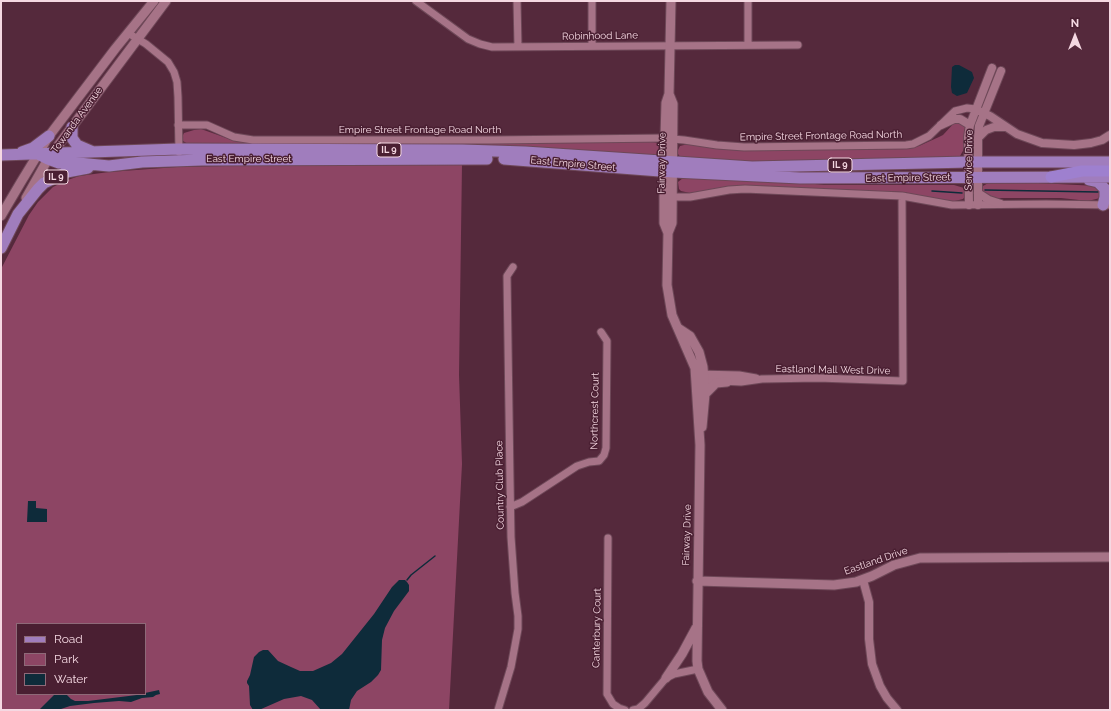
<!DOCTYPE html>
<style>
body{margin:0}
#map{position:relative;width:1111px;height:711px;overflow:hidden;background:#55293c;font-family:Raleway,sans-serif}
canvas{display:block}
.frame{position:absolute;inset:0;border:2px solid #f5d8e2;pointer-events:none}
.legend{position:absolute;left:16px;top:623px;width:130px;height:72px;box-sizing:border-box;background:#4a1f32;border:1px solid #8e6978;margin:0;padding:5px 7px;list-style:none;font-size:12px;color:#f5d8e2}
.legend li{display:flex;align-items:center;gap:8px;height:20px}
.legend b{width:20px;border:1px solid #8e6978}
.north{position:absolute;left:1055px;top:16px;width:40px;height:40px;-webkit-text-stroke:3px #4a1f32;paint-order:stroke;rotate:0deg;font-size:11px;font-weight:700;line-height:16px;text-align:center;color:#f5d8e2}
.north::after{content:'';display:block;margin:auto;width:14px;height:18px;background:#f5d8e2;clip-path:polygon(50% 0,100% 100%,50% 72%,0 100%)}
</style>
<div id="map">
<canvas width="1111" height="711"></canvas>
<div class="frame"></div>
<ul class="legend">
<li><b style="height:5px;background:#a07dbd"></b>Road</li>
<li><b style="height:11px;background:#8d4564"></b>Park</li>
<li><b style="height:11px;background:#0e2b3a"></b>Water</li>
</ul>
<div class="north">N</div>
</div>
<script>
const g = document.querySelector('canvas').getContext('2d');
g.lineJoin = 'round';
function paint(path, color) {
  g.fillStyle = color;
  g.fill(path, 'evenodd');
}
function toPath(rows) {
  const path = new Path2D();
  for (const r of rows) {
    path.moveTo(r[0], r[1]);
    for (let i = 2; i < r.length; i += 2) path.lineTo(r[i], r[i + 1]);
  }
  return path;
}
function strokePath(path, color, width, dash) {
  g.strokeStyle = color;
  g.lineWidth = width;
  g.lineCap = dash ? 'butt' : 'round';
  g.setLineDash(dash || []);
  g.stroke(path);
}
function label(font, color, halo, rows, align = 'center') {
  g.font = font + ' Raleway,sans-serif';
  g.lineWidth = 3;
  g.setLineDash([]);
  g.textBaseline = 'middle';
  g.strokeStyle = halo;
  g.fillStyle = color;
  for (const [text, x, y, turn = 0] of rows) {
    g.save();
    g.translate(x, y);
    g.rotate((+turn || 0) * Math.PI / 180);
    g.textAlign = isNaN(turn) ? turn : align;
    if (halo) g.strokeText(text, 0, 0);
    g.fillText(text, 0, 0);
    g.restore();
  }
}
const green = toPath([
 [956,121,965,126,964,149,960,156,957,158,749,163,681,158,678,154,678,150,680,146,688,144,718,149,733,150,905,149,919,146,939,137,943,135],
 [201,129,232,140,251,143,498,144,649,141,658,143,661,147,660,154,658,156,188,144,183,141,182,137,184,133,194,130],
 [319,164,462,164,459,375,462,464,449,710,1,710,1,269,29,215,38,202,53,187,65,181,79,176,109,172,177,167],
 [17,624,145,624,145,694,17,694],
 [683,178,797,182,824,185,954,185,964,188,966,195,963,199,951,202,903,192,747,186,720,188,690,193,681,191,679,189,678,182],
 [990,182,1019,182,1097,186,1100,187,1100,198,1088,201,1061,198,993,198,982,192,983,186]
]);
const water = toPath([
 [955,65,959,65,972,72,974,78,967,93,957,96,952,93,951,87,952,67],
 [28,501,36,501,36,508,47,509,47,522,27,522],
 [399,580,405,580,407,582,409,585,409,591,394,611,385,628,382,640,381,670,378,675,371,682,357,691,351,700,349,710,321,710,312,700,301,696,284,699,259,710,253,710,250,705,249,686,247,683,247,681,250,675,254,657,259,652,263,650,268,650,278,661,291,667,300,671,313,671,331,663,342,654,374,614,392,587],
 [159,690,160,694,156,695,153,697,142,698,131,702,119,701,94,703,70,706,58,710,39,710,55,694,66,694,71,699,75,701,88,701,145,694,145,693]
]);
const stream = toPath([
 [985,190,1098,192],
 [932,191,962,193],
 [407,580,411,575,435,556]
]);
const minor = toPath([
 [416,1,468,39,480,44,492,47,798,45],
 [517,1,518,47],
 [592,1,592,46],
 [748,1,748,45],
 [128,33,146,44,168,62,174,72,177,82,178,97,179,152],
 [178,125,207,125,234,137,253,140,491,140,666,138],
 [673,139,684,140,717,145,744,147,906,145,913,144,929,136,955,111,967,108,975,109],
 [673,197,690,197,729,190,745,189,902,196,952,205,1046,204,1110,205],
 [698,374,739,375,756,378],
 [699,380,741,382,762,379,818,378,903,381,902,196],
 [510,507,522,502,577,466,589,462,599,461,604,455,606,448,607,341,601,332],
 [608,538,607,694,613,704,619,708,625,710],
 [498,710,511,667,518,629,518,616,515,593,511,537,510,480,507,276,513,267],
 [633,710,638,709,645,703,666,678,674,674,698,669]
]);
const tertiary = toPath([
 [975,109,990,116,1017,134,1042,143,1074,145,1091,143,1102,140,1110,135],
 [941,125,954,119,960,119,970,125],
 [978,138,986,130,994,127,1006,127],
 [978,193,989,200,1001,204],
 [969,205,968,137,970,125,992,68],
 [978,205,978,138,979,126,1001,71],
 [863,580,869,602,869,639,872,664,880,686,887,698,897,710]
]);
const secondary = toPath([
 [669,94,666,103,664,172,664,223,668,233,667,285,672,315,695,368,700,445,697,661,698,669,708,692,722,710],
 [26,198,48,159,166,1],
 [1,216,21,182,49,136,115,49,154,1],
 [668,233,672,223,673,104,669,94,671,1],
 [678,328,690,336,699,352,703,367,705,394,702,427],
 [705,394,716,383,727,382],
 [697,581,834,585,856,582,872,576,894,565,920,558,1110,557],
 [666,678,682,654,696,628]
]);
const primary = toPath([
 [72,127,72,138,77,145,91,151],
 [22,152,33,148,49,136],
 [1,155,179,149,462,150,525,152,752,167,969,162,1110,162],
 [40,155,48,159,59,163,78,163,109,166,142,162,202,160,487,159],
 [504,159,673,172,800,178,1110,177],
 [1089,180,1098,182,1105,189,1105,197,1103,205],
 [1,248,18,214,38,189,44,183,67,172,88,168]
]);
const trunk = toPath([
 [1051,177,1082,171,1110,171]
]);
const shields = [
 [389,150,24],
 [840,165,24],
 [56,177,24]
];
const shieldNames = [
 ["IL 9",389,150],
 ["IL 9",840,165],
 ["IL 9",56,177]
];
const streetNames = [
 ["Robinhood Lane",600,36,-1],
 ["Towanda Avenue",77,120,-54],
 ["Empire Street Frontage Road North",420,130],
 ["Empire Street Frontage Road North",821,136,-1],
 ["East Empire Street",249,159],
 ["Service Drive",969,160,-89],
 ["Fairway Drive",662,163,-89],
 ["East Empire Street",573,164,5],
 ["East Empire Street",908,178,-1],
 ["Eastland Mall West Drive",833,370,1],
 ["Northcrest Court",595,411,-89],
 ["Country Club Place",500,485,-91],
 ["Fairway Drive",687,535,-88],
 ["Eastland Drive",876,561,-19],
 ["Canterbury Court",597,628,-89]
];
paint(green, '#8d4564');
paint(water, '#0e2b3a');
strokePath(stream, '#0e2b3a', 1.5);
strokePath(minor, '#6e4858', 9);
strokePath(tertiary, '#6e4858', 10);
strokePath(secondary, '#6e4858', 11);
strokePath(primary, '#6e4858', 13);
strokePath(trunk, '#6e4858', 13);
strokePath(minor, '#a67387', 7);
strokePath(tertiary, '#a67387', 8);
strokePath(secondary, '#a67387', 9);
strokePath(primary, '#a07dbd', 11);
strokePath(trunk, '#9e80cf', 11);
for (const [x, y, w] of shields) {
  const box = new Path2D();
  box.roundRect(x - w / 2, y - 7, w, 14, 3);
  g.fillStyle = '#4a1f32';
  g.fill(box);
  strokePath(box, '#f5d8e2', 1);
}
label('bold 9px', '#f5d8e2', null, shieldNames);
label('10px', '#f5d8e2', '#4a1f32', streetNames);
</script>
